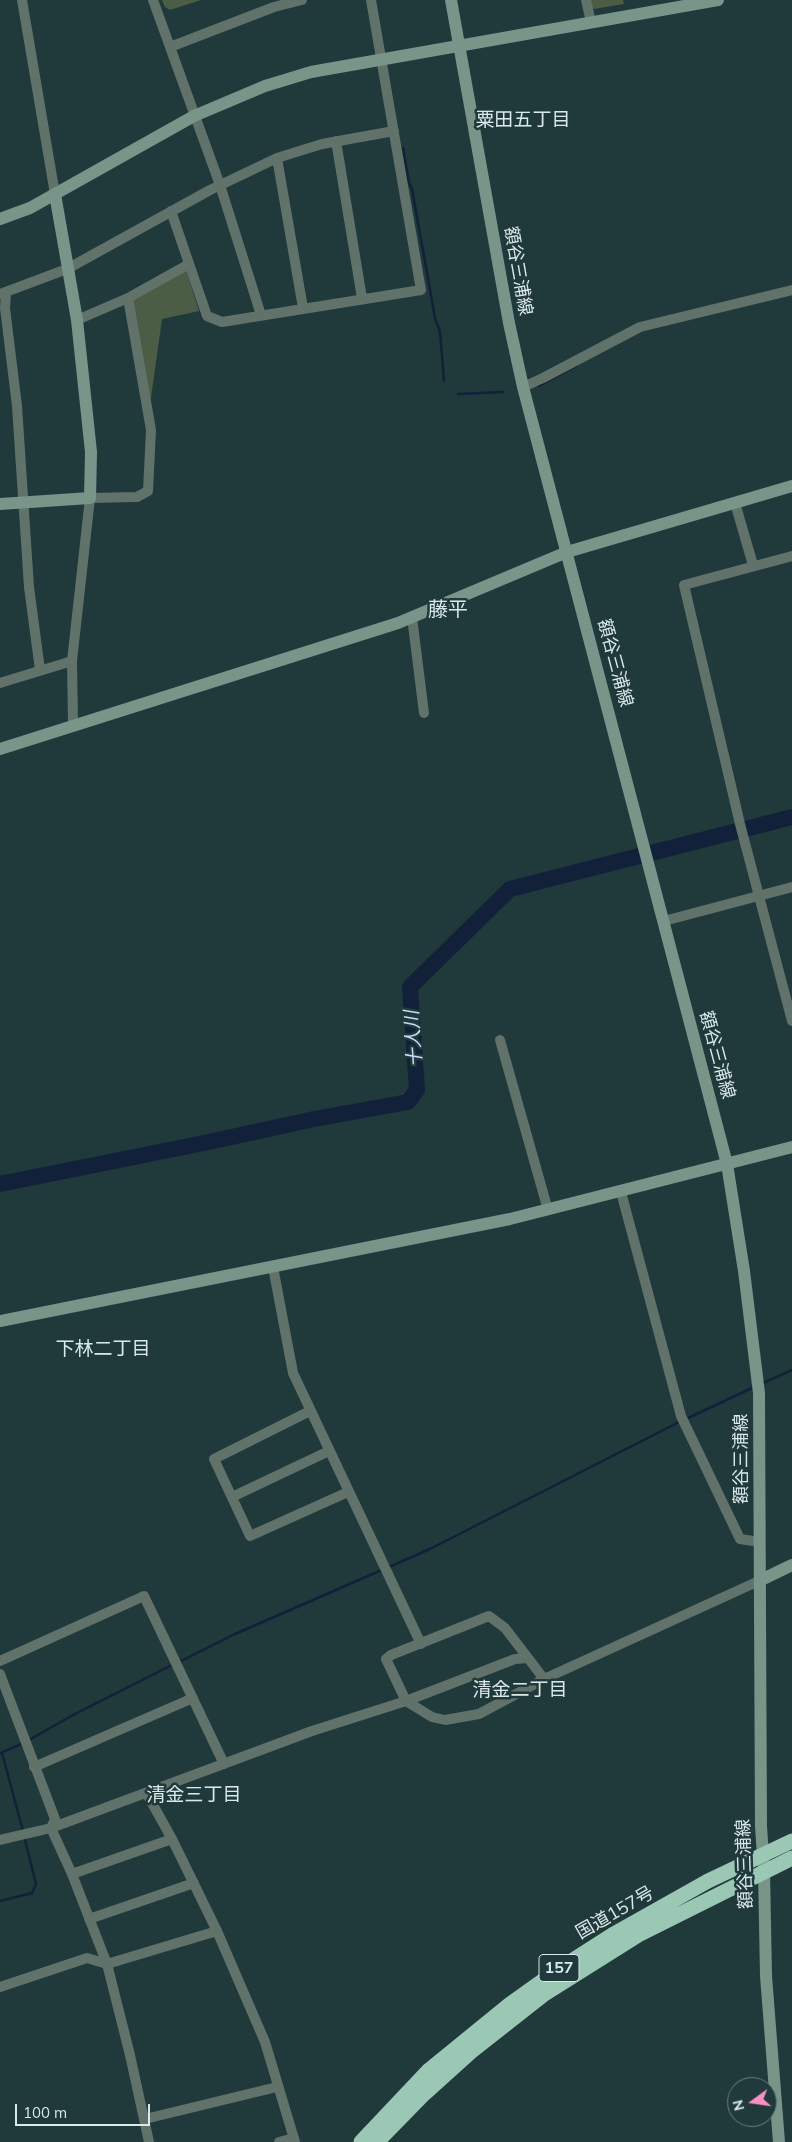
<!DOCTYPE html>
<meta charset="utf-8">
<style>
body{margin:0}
#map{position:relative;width:792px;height:2142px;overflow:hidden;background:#20393a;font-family:Mulish,sans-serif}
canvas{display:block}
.north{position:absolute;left:727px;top:2077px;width:50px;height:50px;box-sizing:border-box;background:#20393a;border:1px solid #6a7f80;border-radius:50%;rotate:256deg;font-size:14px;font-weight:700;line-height:20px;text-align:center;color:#d9e8e8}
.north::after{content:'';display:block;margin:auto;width:18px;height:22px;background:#fb8fc5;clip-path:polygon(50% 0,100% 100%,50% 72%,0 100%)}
.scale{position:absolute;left:15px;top:2104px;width:135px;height:22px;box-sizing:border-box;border:2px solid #d9e8e8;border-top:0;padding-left:6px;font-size:15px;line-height:18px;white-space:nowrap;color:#d9e8e8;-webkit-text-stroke:4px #20393a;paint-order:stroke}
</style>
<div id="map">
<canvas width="792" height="2142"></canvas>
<div class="north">N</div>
<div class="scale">100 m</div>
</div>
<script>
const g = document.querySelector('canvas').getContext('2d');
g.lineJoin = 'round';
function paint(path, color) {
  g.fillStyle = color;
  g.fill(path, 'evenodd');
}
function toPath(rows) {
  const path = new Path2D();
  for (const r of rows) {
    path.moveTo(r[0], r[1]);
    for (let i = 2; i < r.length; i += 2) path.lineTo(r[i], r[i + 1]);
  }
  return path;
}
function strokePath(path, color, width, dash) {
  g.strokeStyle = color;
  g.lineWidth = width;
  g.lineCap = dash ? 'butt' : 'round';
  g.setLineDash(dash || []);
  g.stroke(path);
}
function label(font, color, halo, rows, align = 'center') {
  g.font = font + ' Mulish,"Noto Sans JP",sans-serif';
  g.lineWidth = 5;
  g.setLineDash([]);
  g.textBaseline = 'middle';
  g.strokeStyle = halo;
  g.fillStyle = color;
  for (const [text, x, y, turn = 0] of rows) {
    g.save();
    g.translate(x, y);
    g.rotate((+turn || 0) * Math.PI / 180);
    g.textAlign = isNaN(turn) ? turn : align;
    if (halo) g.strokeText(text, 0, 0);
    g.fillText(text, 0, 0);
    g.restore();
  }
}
const green = toPath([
 [162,0,201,0,170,10,165,7],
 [589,0,623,0,624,4,594,9,590,5],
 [186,270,199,311,162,319,150,405,132,300]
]);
const stream = toPath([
 [403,148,409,183,412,189,435,318,440,332,444,381],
 [539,386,576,366],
 [458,394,503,392],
 [761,1384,792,1370],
 [686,1419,754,1387],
 [389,1567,430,1549,681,1421],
 [179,1662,235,1634,384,1569],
 [29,1740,73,1715,174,1664],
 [0,1753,24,1743],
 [2,1753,23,1831],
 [0,1901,32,1893,36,1884,24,1836]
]);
const river = toPath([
 [0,1184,204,1143,314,1119,408,1102,417,1090,410,987,510,889,792,817]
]);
const street = toPath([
 [22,0,55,194],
 [153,0,220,185,261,315],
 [586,0,591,22],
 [170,47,274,7,302,0],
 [336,141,362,298],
 [277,158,303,308],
 [171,211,207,316,222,322,421,290,371,0],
 [6,293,5,308,17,406,29,587,40,670],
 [0,294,67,269,210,190,277,158,322,144,394,131],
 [77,320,128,298,189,264],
 [523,387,543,378,640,327,792,290],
 [735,503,753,565],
 [792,556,684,585,740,824,792,1021],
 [412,617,424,713],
 [72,661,73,724],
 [0,683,72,661,90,498,137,497,148,491,151,430,128,298],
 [664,921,792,887],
 [500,1040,548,1210],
 [621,1192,681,1416,740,1539,760,1542],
 [273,1267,293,1373,421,1644],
 [310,1411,214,1459,250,1536,348,1492],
 [232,1497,329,1451],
 [528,1658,505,1628,489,1616,391,1655,386,1659,406,1701,515,1659,528,1658,544,1679],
 [0,1661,144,1596,224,1764],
 [0,1674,55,1819,51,1828,72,1874,172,1839],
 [34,1767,193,1698],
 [0,1840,51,1828,312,1731,406,1701,432,1717,445,1720,479,1714,544,1679,761,1580],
 [72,1874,107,1964,130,2055,149,2142],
 [89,1919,194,1883],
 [217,1931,265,2042,295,2142],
 [0,1987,87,1958,107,1964,217,1931,172,1839,147,1794],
 [145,2119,277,2087],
 [279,2142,294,2138]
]);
const secondary = toPath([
 [451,0,509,323,523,387,727,1164,744,1271,759,1393,761,1826,764,1871,766,1976,779,2142],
 [0,219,30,208,194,116,265,86,311,72,718,0],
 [0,504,90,498,91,452,77,320,55,194],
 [0,749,398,623,567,552,792,486],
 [0,1321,510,1219,792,1147],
 [761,1580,792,1565]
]);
const highway = toPath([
 [361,2142,429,2070,510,2004,559,1969,612,1935,708,1881,792,1841],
 [377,2142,422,2096,473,2050,543,1995,640,1934,792,1858]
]);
const shields = [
 [559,1968,40]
];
const shieldNames = [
 ["157",559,1968]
];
const streetNames = [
 ["額谷三浦線",518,271,80],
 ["額谷三浦線",615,663,75],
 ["額谷三浦線",717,1055,75],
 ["額谷三浦線",742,1459,-90],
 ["額谷三浦線",745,1864,-92],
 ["国道157号",615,1913,-30]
];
const neighbourhoodNames = [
 ["粟田五丁目",523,120],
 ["下林二丁目",103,1349],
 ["清金二丁目",520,1690],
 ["清金三丁目",194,1795]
];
const waterNames = [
 ["十人川",414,1039,-94]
];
const quarterNames = [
 ["藤平",448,610]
];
paint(green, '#4b5e45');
strokePath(stream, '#11213a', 2.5);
strokePath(river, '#11213a', 16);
strokePath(street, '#61726b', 10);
strokePath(secondary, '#799489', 12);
strokePath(highway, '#9bc7b5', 15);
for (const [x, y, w] of shields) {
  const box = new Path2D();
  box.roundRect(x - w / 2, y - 13.5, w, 27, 4);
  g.fillStyle = '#20393a';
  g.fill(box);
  strokePath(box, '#d9e8e8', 1);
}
label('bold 16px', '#d9e8e8', null, shieldNames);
label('18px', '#d9e8e8', '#20393a', streetNames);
label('19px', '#d9e8e8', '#20393a', neighbourhoodNames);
label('italic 19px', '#c7dcfb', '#20393a', waterNames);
label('20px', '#d9e8e8', '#20393a', quarterNames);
</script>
